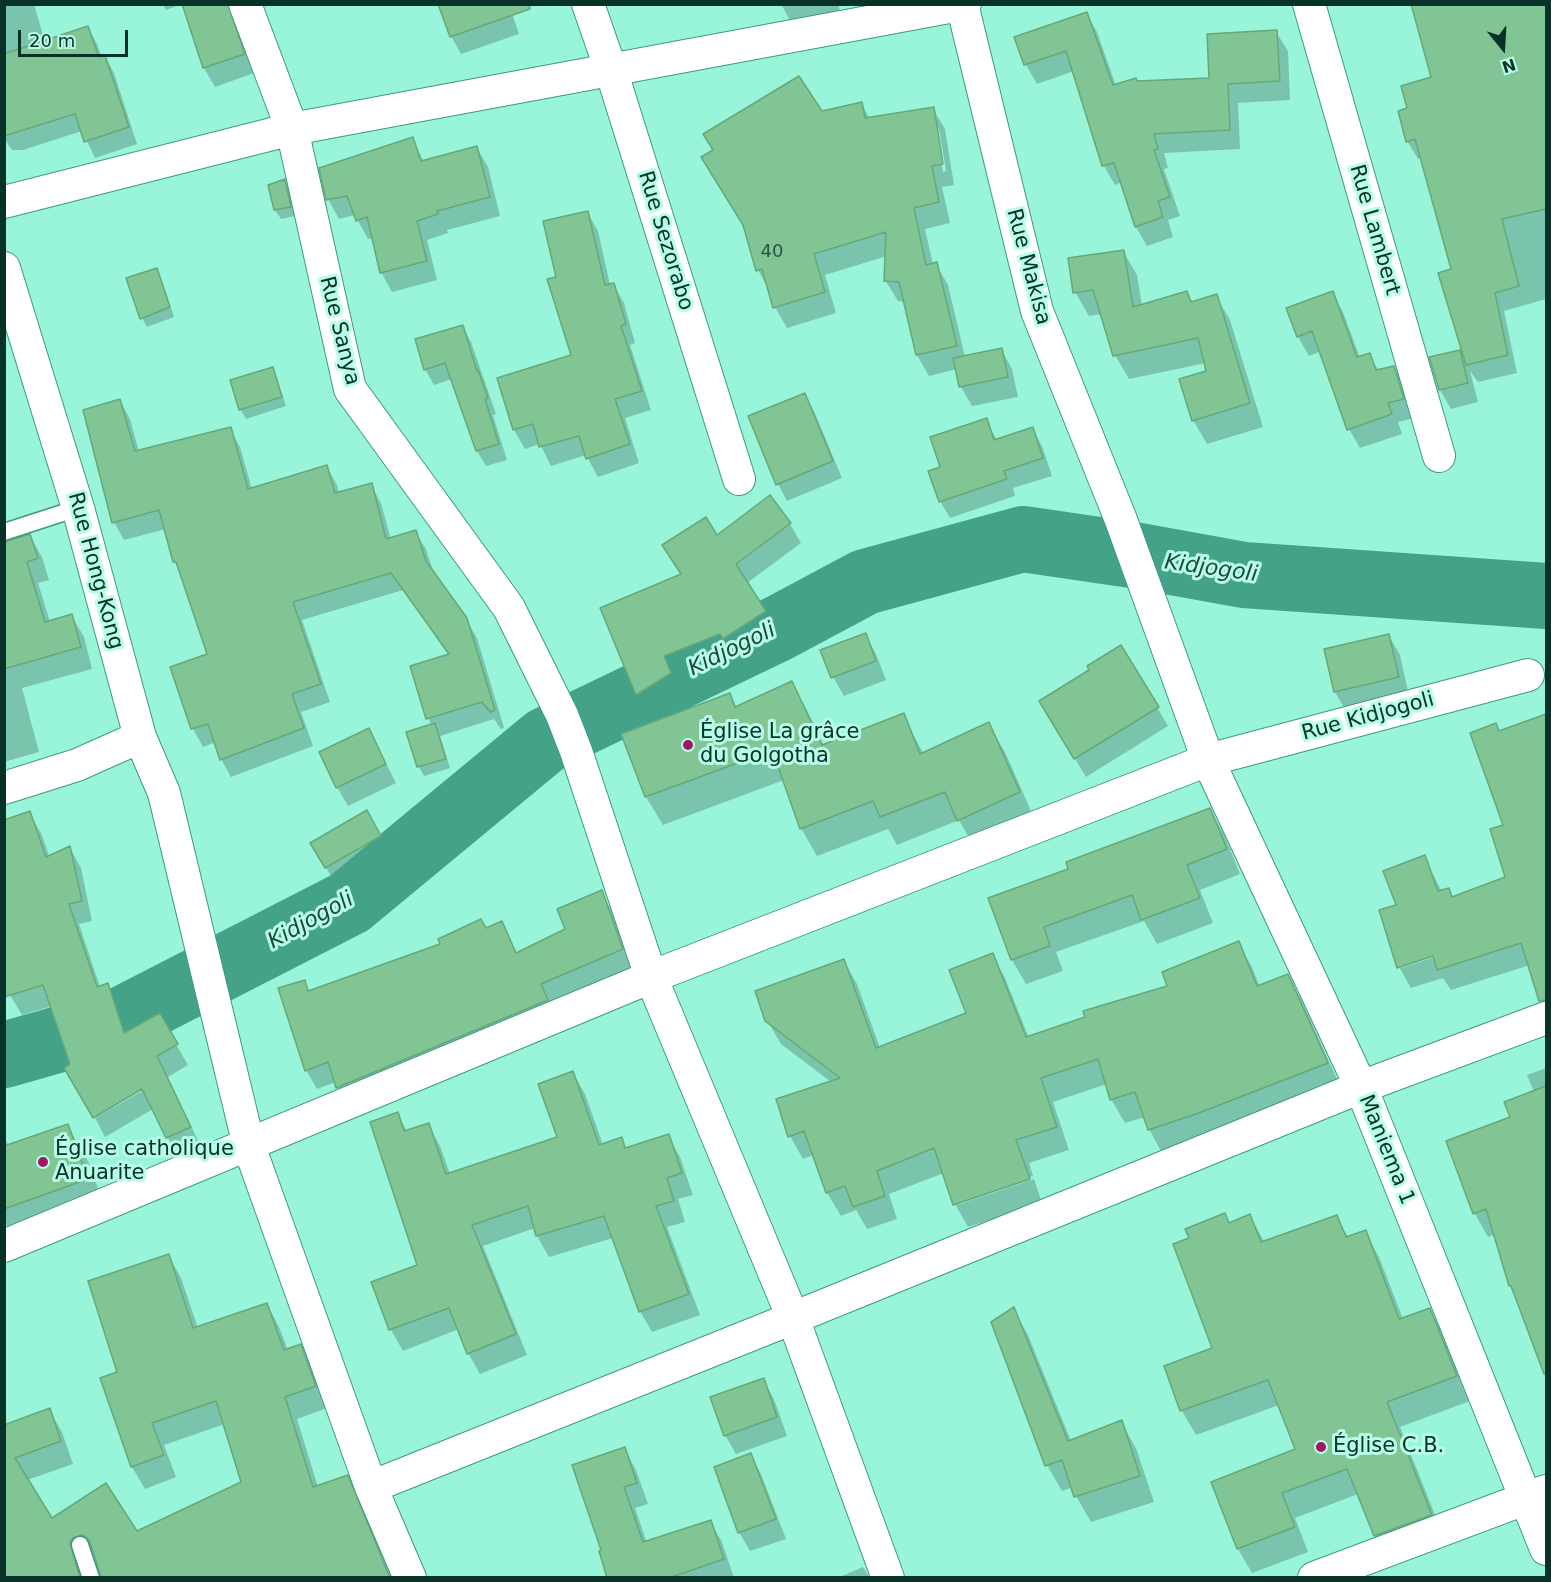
<!DOCTYPE html>
<meta charset="utf-8">
<style>
body{margin:0}
#map{position:relative;width:1551px;height:1582px;overflow:hidden;background:#99f5d9;font-family:"DejaVu Sans",sans-serif}
canvas{display:block}
.frame{position:absolute;inset:0;border:6px solid #083127;pointer-events:none}
.north{position:absolute;left:1473px;top:18px;width:60px;height:60px;-webkit-text-stroke:4px #b6fee7;paint-order:stroke;rotate:162deg;font-size:16px;font-weight:700;line-height:24px;text-align:center;color:#083127}
.north::after{content:'';display:block;margin:auto;width:21px;height:27px;background:#083127;clip-path:polygon(50% 0,100% 100%,50% 72%,0 100%)}
.scale{position:absolute;left:18px;top:30px;width:110px;height:27px;box-sizing:border-box;border:3px solid #083127;border-top:0;padding-left:8px;font-size:18px;line-height:21px;white-space:nowrap;color:#083127;-webkit-text-stroke:4px #b6fee7;paint-order:stroke}
</style>
<div id="map">
<canvas width="1551" height="1582"></canvas>
<div class="frame"></div>
<div class="north">N</div>
<div class="scale">20 m</div>
</div>
<script>
const g = document.querySelector('canvas').getContext('2d');
g.lineJoin = 'round';
function paint(path, color) {
  g.fillStyle = color;
  g.fill(path, 'evenodd');
}
function toPath(rows) {
  const path = new Path2D();
  for (const r of rows) {
    path.moveTo(r[0], r[1]);
    for (let i = 2; i < r.length; i += 2) path.lineTo(r[i], r[i + 1]);
  }
  return path;
}
function strokePath(path, color, width, dash) {
  g.strokeStyle = color;
  g.lineWidth = width;
  g.lineCap = dash ? 'butt' : 'round';
  g.setLineDash(dash || []);
  g.stroke(path);
}
function label(font, color, halo, rows, align = 'center') {
  g.font = font + ' "DejaVu Sans",sans-serif';
  g.lineWidth = 6;
  g.setLineDash([]);
  g.textBaseline = 'middle';
  g.strokeStyle = halo;
  g.fillStyle = color;
  for (const [text, x, y, turn = 0] of rows) {
    g.save();
    g.translate(x, y);
    g.rotate((+turn || 0) * Math.PI / 180);
    g.textAlign = isNaN(turn) ? turn : align;
    if (halo) g.strokeText(text, 0, 0);
    g.fillText(text, 0, 0);
    g.restore();
  }
}
const shadow = toPath([
 [4,4,34,4,45,42,88,27,97,44,102,58,105,57,114,73,137,144,95,158,82,131,23,150,12,150,4,138],
 [163,4,182,4,166,10],
 [182,4,235,4,254,73,215,87,204,68],
 [438,4,509,4,519,34,461,54,451,36,441,6],
 [781,4,838,4,840,11,793,26],
 [1413,4,1546,4,1546,299,1504,311,1517,373,1478,382,1470,371,1478,402,1451,409,1440,390,1431,359,1459,352,1466,364,1453,270,1422,158,1418,159,1407,141,1409,109,1433,78],
 [1086,13,1097,32,1116,86,1211,79,1276,32,1288,51,1290,100,1238,103,1240,149,1164,153,1168,168,1164,169,1180,216,1168,220,1173,237,1147,246,1136,227,1122,182,1115,185,1104,166,1074,71,1037,84,1026,65,1016,38],
 [861,103,870,119,933,109,945,129,954,185,942,187,950,223,925,229,933,264,936,264,948,285,965,357,1001,349,1012,369,1018,397,972,406,961,387,957,369,929,376,917,355,905,302,898,301,885,280,887,256,825,275,836,313,787,328,775,307,770,292,758,270,821,112],
 [936,129,939,129,946,171,943,172],
 [412,139,424,162,477,148,488,167,500,216,447,230,448,233,427,240,437,280,392,292,381,272,373,238,368,239,355,215,339,219,328,199],
 [284,181,289,190,295,216,281,219,275,210,270,186],
 [587,212,598,231,610,285,613,284,624,303,635,343,630,345,651,410,625,418,639,463,598,477,586,455,551,466,540,444,525,449,514,430,499,379,572,356,558,278],
 [1123,251,1137,275,1142,306,1187,292,1193,303,1216,296,1230,320,1263,427,1207,444,1193,420,1208,372,1206,363,1129,379,1115,355,1102,314,1089,316,1075,292],
 [156,269,161,278,174,317,147,327,142,318],
 [1332,293,1343,312,1360,358,1369,355,1379,371,1394,367,1405,387,1414,418,1398,422,1402,434,1360,448,1349,429,1321,351,1309,356,1298,337,1288,309],
 [462,326,471,342,496,414,493,415,507,460,486,466,477,451,452,379,434,385,425,369],
 [272,369,277,378,286,406,246,419,241,410,232,381],
 [804,395,814,411,842,478,787,501,778,484],
 [120,401,130,419,139,452,230,429,240,447,252,489,327,467,337,485,339,493,371,485,381,503,391,540,415,532,426,549,434,574,466,619,477,638,504,728,501,729,494,719,440,736,450,768,424,776,419,767,408,733,432,726,428,718,449,656,403,590,302,620,330,702,301,712,313,746,231,777,221,759,216,742,203,747,193,729,172,668,208,655,182,574,175,562,166,529,124,540,114,522],
 [986,420,997,440,1032,429,1042,446,1052,476,1013,488,1015,496,950,518,940,501,942,468],
 [769,497,790,524,801,543,747,583,776,631,735,657,732,652,673,676,680,693,649,713,638,695,602,609,682,576],
 [30,536,42,557,49,580,38,583,50,622,72,616,84,637,92,669,22,688,39,752,4,762,4,543],
 [865,634,876,654,886,680,844,696,833,677],
 [1389,636,1400,655,1409,696,1346,711,1335,692],
 [791,683,807,710,824,746,903,715,923,753,988,724,1005,752,1035,820,975,848,959,820,897,845,888,829,817,856,801,828,784,780,663,825,646,797,623,734,730,695,737,708],
 [1041,702,1157,707,1168,726,1086,777],
 [1546,715,1546,1008,1539,994,1530,965,1451,990,1443,978,1411,988,1399,967,1398,906,1424,857,1442,892,1448,890,1453,898,1507,878,1500,732],
 [1440,952,1441,955,1401,968,1401,965],
 [369,730,396,783,348,806,337,787],
 [1210,809,1224,834,1240,874,1200,890,1213,923,1157,944,1144,921,1056,952,1063,971,1026,984,1012,960,990,899,1070,870],
 [366,812,391,855,337,887,312,843],
 [29,813,41,833,50,858,70,848,81,868,92,921,79,924,100,987,107,985,119,1005,128,1032,159,1015,188,1065,168,1077,201,1147,178,1157,153,1109,105,1137,95,1118,149,1087,72,1065,52,1006,22,1015,10,995,4,979],
 [601,892,612,911,632,968,349,1106,336,1082,317,1089,306,1070,304,982,310,992,486,930,501,923,517,954,567,930],
 [1238,943,1252,967,1260,987,1288,976,1301,999,1340,1086,1162,1153,1149,1129,1145,1117,1125,1123,1111,1099,1107,1084,1053,1102,1069,1150,1029,1163,1033,1176,957,1202,957,1205,1034,1179,1042,1203,968,1227,955,1204,944,1173,889,1194,897,1219,867,1229,856,1210,841,1216,827,1193,814,1155,803,1159,790,1136,831,1082,781,1044,767,1020,844,961,857,984,880,1048,968,1013,992,955,1005,978,1029,1038,1169,987],
 [1546,1068,1546,1359,1545,1360,1510,1286,1494,1235,1488,1237,1475,1214,1448,1142,1512,1118,1534,1092,1527,1075],
 [573,1073,585,1094,603,1145,621,1139,627,1149,668,1136,680,1157,693,1195,678,1199,685,1222,667,1227,700,1315,652,1332,640,1311,613,1238,549,1257,537,1236,535,1228,483,1246,527,1355,480,1374,468,1353,459,1329,403,1351,391,1330,373,1283,419,1265,397,1114,407,1131,428,1125,440,1146,450,1174,559,1138],
 [67,1125,89,1163,108,1217,21,1249,4,1221,4,1138,9,1146],
 [1224,1215,1230,1224,1250,1216,1265,1243,1336,1217,1349,1238,1365,1232,1379,1257,1403,1319,1429,1310,1444,1334,1470,1401,1400,1427,1445,1540,1389,1560,1375,1536,1358,1494,1295,1518,1308,1552,1252,1573,1238,1549,1213,1483,1297,1450,1279,1405,1196,1435,1182,1411,1166,1367,1214,1349,1191,1239],
 [169,1256,181,1278,198,1328,267,1304,279,1327,288,1350,300,1346,313,1368,327,1408,297,1419,318,1487,347,1477,360,1499,392,1578,102,1578,97,1558,90,1557,84,1578,4,1578,4,1426,49,1410,62,1432,73,1464,27,1480,52,1520,136,1533,243,1482,225,1424,164,1445,176,1477,145,1489,132,1467,102,1379,119,1373],
 [1013,1309,1028,1335,1071,1441,1121,1422,1136,1448,1154,1502,1091,1522,1076,1496,1073,1487,1062,1491,1047,1465],
 [763,1380,774,1399,787,1436,736,1454,725,1435],
 [624,1449,636,1470,648,1504,635,1508,647,1543,710,1521,722,1542,734,1578,613,1578],
 [750,1455,761,1474,786,1539,750,1551,739,1532],
 [863,1567,870,1578,837,1578]
]);
const river = toPath([
 [4,1055,113,1024,349,903,546,740,779,628,865,582,1023,539,1139,556,1244,575,1546,596]
]);
const building = toPath([
 [182,4,228,4,245,54,203,68,182,4],
 [438,4,529,4,530,9,450,37,438,4],
 [1411,4,1546,4,1546,209,1502,219,1519,286,1495,293,1508,355,1466,365,1438,273,1451,269,1415,139,1406,142,1398,111,1407,108,1401,86,1431,77,1411,4],
 [1087,12,1113,85,1136,78,1137,81,1209,78,1207,34,1277,30,1280,81,1228,84,1230,130,1154,134,1158,149,1154,150,1170,197,1158,201,1163,217,1135,227,1114,163,1102,166,1066,51,1024,65,1014,37,1087,12],
 [88,26,99,57,105,55,129,127,84,142,75,114,4,136,4,54,88,26],
 [799,76,822,111,862,102,865,118,934,107,943,164,932,166,939,202,914,208,926,265,937,262,957,346,916,355,899,282,884,281,886,232,814,254,825,292,773,308,762,269,756,271,743,225,701,157,713,150,703,134,799,76],
 [413,137,421,161,477,146,490,197,437,211,438,214,417,221,427,261,380,273,367,217,356,221,347,196,326,200,319,168,413,137],
 [285,179,291,207,274,210,268,185,285,179],
 [588,211,605,285,614,283,626,324,621,326,642,391,615,399,630,444,586,459,579,436,539,447,533,424,513,430,497,378,571,355,547,279,556,277,543,221,588,211],
 [1124,250,1133,307,1187,291,1191,302,1217,294,1250,403,1192,421,1179,379,1206,371,1198,338,1113,356,1093,290,1073,293,1068,258,1124,250],
 [157,268,170,307,140,319,126,278,157,268],
 [1333,291,1357,357,1370,353,1376,370,1394,366,1404,399,1388,403,1392,414,1347,430,1312,331,1297,337,1286,308,1333,291],
 [463,325,477,371,478,370,488,398,485,399,499,444,476,451,445,363,424,370,415,339,463,325],
 [1002,348,1008,377,959,387,953,358,1002,348],
 [1460,350,1468,383,1439,390,1429,357,1460,350],
 [273,367,282,397,239,410,230,380,273,367],
 [805,393,833,461,776,485,748,416,805,393],
 [120,399,135,451,231,427,248,489,327,465,335,493,372,483,386,539,416,530,426,561,467,618,495,710,490,712,482,702,426,719,410,666,449,654,391,573,293,602,321,684,292,694,304,728,220,760,208,724,191,729,170,667,207,654,176,562,173,562,159,510,112,523,83,410,120,399],
 [987,418,994,440,1033,427,1043,458,1004,471,1007,479,939,502,928,471,940,467,930,437,987,418],
 [770,495,791,523,736,564,766,611,723,639,720,634,664,656,671,673,636,695,600,608,681,574,662,545,706,517,717,535,770,495],
 [30,534,38,558,27,562,45,622,72,614,81,647,4,669,4,542,30,534],
 [866,633,876,661,831,678,820,650,866,633],
 [1389,634,1399,677,1334,692,1324,649,1389,634],
 [1121,645,1159,707,1074,759,1039,701,1089,670,1087,666,1121,645],
 [792,681,822,745,904,713,920,754,989,722,1020,792,957,821,945,792,880,817,873,801,800,829,776,761,773,763,768,752,645,797,621,734,730,693,735,707,792,681],
 [1546,714,1546,1000,1539,1001,1521,943,1437,970,1433,956,1397,968,1379,910,1396,905,1383,871,1425,855,1438,891,1449,888,1452,897,1505,877,1490,829,1503,825,1470,733,1496,723,1499,731,1546,714],
 [435,723,446,759,417,767,406,732,435,723],
 [369,728,386,764,336,788,319,752,369,728],
 [1210,808,1227,849,1187,865,1200,898,1141,920,1132,895,1044,927,1050,946,1011,960,988,898,1068,869,1066,862,1210,808],
 [367,810,381,836,325,868,310,843,367,810],
 [30,811,46,857,70,846,82,901,69,904,97,987,108,983,124,1033,160,1013,178,1044,157,1056,191,1127,166,1138,142,1089,93,1118,64,1068,70,1064,43,985,4,997,4,820,30,811],
 [602,890,623,949,541,984,548,1000,336,1088,328,1062,305,1071,278,988,305,980,308,991,440,944,438,939,481,919,486,928,502,921,516,953,565,929,557,909,602,890],
 [1239,941,1257,986,1288,974,1328,1063,1196,1114,1148,1130,1135,1092,1110,1100,1098,1059,1041,1078,1057,1127,1016,1140,1030,1179,953,1205,934,1148,877,1171,885,1196,853,1207,845,1186,826,1193,804,1131,788,1137,776,1099,840,1078,765,1021,755,991,844,959,876,1048,966,1013,949,970,993,953,1026,1037,1085,1017,1083,1011,1167,986,1162,972,1239,941],
 [573,1071,599,1145,622,1137,625,1148,669,1134,682,1173,667,1178,674,1201,656,1206,689,1294,639,1312,604,1216,536,1236,528,1206,472,1225,516,1334,467,1354,449,1308,389,1330,371,1282,417,1265,370,1122,398,1112,404,1131,429,1123,446,1174,557,1137,538,1084,573,1071],
 [1546,1086,1546,1373,1544,1374,1511,1286,1509,1286,1486,1209,1473,1214,1446,1141,1510,1117,1504,1102,1546,1086],
 [68,1124,88,1179,4,1209,4,1146,68,1124],
 [1225,1213,1229,1223,1250,1214,1261,1242,1337,1215,1346,1237,1366,1230,1399,1319,1430,1308,1457,1376,1387,1402,1432,1515,1374,1536,1347,1469,1282,1493,1295,1527,1237,1549,1211,1482,1295,1449,1268,1380,1180,1411,1164,1366,1212,1348,1173,1244,1189,1238,1185,1229,1225,1213],
 [169,1254,193,1328,267,1303,284,1350,301,1344,316,1386,285,1397,313,1487,348,1475,390,1578,101,1578,90,1542,86,1537,82,1535,73,1538,70,1543,80,1578,4,1578,4,1425,50,1408,61,1441,15,1458,52,1518,106,1483,137,1531,241,1482,216,1401,152,1423,164,1455,131,1467,100,1378,117,1372,88,1281,169,1254],
 [1014,1307,1068,1441,1122,1420,1140,1476,1074,1497,1062,1460,1045,1466,991,1322,1014,1307],
 [764,1378,777,1417,724,1436,710,1397,764,1378],
 [625,1447,637,1483,624,1487,643,1542,711,1520,724,1559,669,1578,607,1578,599,1551,601,1550,572,1465,625,1447],
 [751,1453,776,1519,738,1533,714,1467,751,1453]
]);
const service = toPath([
 [4,532,78,508],
 [80,1545,91,1578]
]);
const minor = toPath([
 [245,4,292,129,350,389,509,608,562,715,576,751,651,977,793,1318,888,1578],
 [588,4,611,70,739,479],
 [962,4,1037,311,1121,520,1208,760,1361,1087,1546,1549],
 [1309,4,1439,456],
 [4,202,292,129,965,4],
 [4,268,78,508,140,737,77,765,4,788],
 [140,737,164,793,249,1146,371,1487,410,1578],
 [4,1246,651,977,1208,760,1528,675],
 [371,1487,793,1318,1361,1087,1546,1018],
 [1314,1578,1546,1491]
]);
const markers = [
 [688,745,6,"#a01865"],
 [43,1162,6,"#a01865"],
 [1321,1447,6,"#a01865"]
];
const numberNames = [
 ["40",772,252]
];
const streetNames = [
 ["Rue Lambert",1374,230,74],
 ["Rue Sezorabo",665,241,73],
 ["Rue Makisa",1028,267,75],
 ["Rue Sanya",339,331,76],
 ["Rue Hong-Kong",95,571,75],
 ["Rue Kidjogoli",1368,717,-15],
 ["Maniema 1",1386,1150,68]
];
const poiNames = [
 ["Église La grâce",700,733],
 ["du Golgotha",700,757],
 ["Église catholique",55,1150],
 ["Anuarite",55,1174],
 ["Église C.B.",1333,1447]
];
const waterNames = [
 ["Kidjogoli",1211,569,8],
 ["Kidjogoli",732,650,-26],
 ["Kidjogoli",311,921,-29]
];
paint(shadow, '#0003');
strokePath(river, '#44a289', 66);
paint(building, '#82c595');
strokePath(building, '#65a879', 1.5);
strokePath(service, '#3c9a81', 19);
strokePath(minor, '#3c9a81', 34);
strokePath(service, '#fff', 16);
strokePath(minor, '#fff', 32);
for (const [x, y, r, color] of markers) {
  const dot = new Path2D();
  dot.arc(x, y, r, 0, 2 * Math.PI);
  g.fillStyle = color;
  g.fill(dot);
  strokePath(dot, '#b6fee7', 2);
}
label('18px', '#265642', null, numberNames);
label('21px', '#083127', '#b6fee7', streetNames);
label('21px', '#083127', '#b6fee7', poiNames, 'left');
label('italic 22px', '#1f483d', '#b6fee7', waterNames);
</script>
